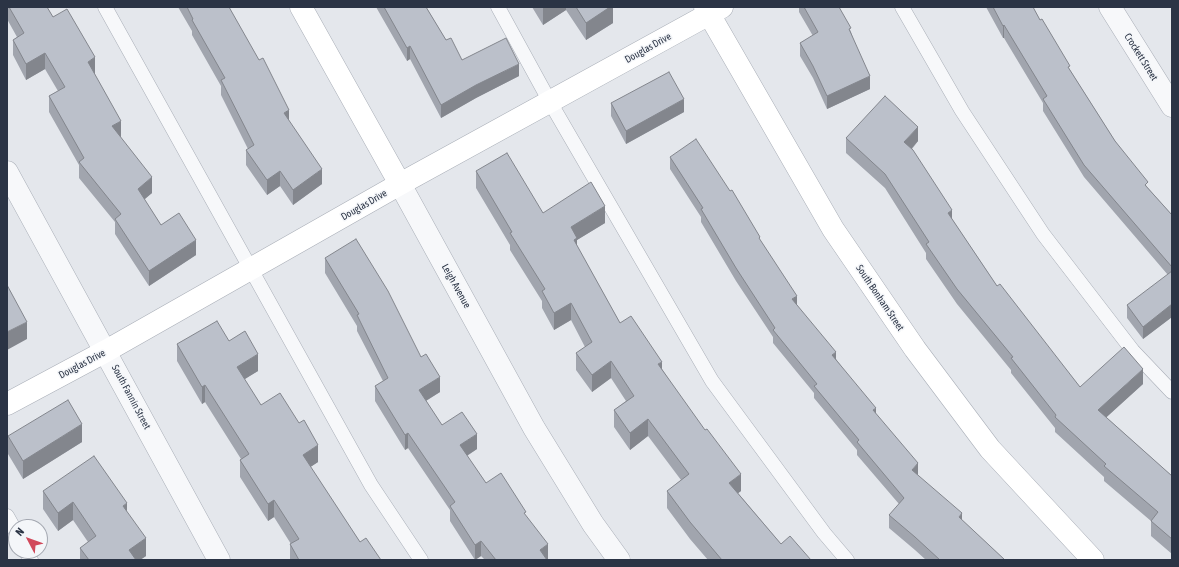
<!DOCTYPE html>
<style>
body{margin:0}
#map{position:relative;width:1179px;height:567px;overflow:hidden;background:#e4e7ec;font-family:"Asap Condensed",sans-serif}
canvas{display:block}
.frame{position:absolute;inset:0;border:8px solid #2b3445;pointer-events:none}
.north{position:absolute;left:8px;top:519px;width:40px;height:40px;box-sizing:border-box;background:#f4f6f9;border:1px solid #a4a8b1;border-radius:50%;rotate:311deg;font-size:11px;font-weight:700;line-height:16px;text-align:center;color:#2b3445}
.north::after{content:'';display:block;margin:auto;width:14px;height:18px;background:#d1495b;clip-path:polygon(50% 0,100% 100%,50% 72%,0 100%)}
</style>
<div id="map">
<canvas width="1179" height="567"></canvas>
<div class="frame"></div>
<div class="north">N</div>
</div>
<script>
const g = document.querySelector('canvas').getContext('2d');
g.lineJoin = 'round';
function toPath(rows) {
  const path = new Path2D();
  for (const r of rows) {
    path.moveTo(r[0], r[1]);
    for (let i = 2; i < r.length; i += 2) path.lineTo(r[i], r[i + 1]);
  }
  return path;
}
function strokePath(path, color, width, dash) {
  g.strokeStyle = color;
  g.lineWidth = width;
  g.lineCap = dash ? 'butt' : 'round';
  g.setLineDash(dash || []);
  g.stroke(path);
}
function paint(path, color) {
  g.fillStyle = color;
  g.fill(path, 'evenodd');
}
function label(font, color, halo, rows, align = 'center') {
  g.font = font + ' "Asap Condensed",sans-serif';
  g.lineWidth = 3;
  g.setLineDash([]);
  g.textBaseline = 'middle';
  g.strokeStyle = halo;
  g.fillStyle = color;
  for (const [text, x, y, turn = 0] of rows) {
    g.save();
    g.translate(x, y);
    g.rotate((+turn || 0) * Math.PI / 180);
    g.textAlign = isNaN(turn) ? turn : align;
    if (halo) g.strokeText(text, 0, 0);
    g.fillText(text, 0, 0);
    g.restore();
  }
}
const lane = toPath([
 [105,7,371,485,421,560],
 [498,7,550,102,712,381,824,533,847,560],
 [902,7,962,111,1043,234,1133,351,1172,392],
 [7,516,16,532],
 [26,551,31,560]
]);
const street = toPath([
 [1110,7,1172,106],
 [7,172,219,560],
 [400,184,534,428,593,524,619,560]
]);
const secondary = toPath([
 [301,7,400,184],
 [705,7,833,229,915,349,990,449,1093,560],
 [7,404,106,351,400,184,722,7]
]);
const wall = toPath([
 [7,7,47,7,53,17,95,73,94,73,121,137,120,137,152,193,144,199,161,225,196,255,149,286,115,234,115,222,79,178,79,165,49,112,49,96,58,91,45,69,26,80,13,55,13,40,17,37,7,19],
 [178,7,229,7,322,184,293,205,280,186,267,195,246,165,246,150,248,149,221,95,221,86,192,35,192,31],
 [376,7,426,7,446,40,462,60,519,76,476,98,441,118,410,59,407,61],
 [532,7,613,7,613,23,586,40,566,10,543,25],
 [799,7,839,7,851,32,870,89,827,109,813,78,800,56,800,43,813,36,799,12],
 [986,7,1033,7,1040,20,1070,70,1115,141,1148,188,1172,215,1172,317,1143,339,1127,318,1127,305,1168,275,1084,177,1043,111,1043,103,1004,38,1003,38],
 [611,103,684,112,626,144,611,116],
 [846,138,918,141,912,149,952,219,997,286,1080,387,1143,384,1106,417,1172,476,1172,554,1151,536,1151,521,1104,481,1104,477,1055,432,1055,428,1011,373,1011,370,957,304,926,259,926,253,885,188,846,153],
 [670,157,760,241,797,305,836,359,876,414,918,476,962,520,1005,560,926,560,915,550,889,528,889,515,899,504,857,455,857,450,814,398,814,393,773,343,773,337,736,281,701,222,701,217,670,169],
 [476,171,543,213,605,223,577,240,577,246,620,323,662,369,741,491,738,493,781,544,811,560,708,560,690,539,667,508,667,491,681,480,648,436,630,450,614,427,614,410,626,401,611,378,592,392,576,370,576,353,585,347,571,320,554,330,542,308,542,301,510,250,510,245,476,188],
 [325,258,421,357,440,392,426,401,442,425,477,449,467,456,486,483,526,516,548,560,485,560,481,556,475,560,450,521,450,510,408,448,405,450,375,401,375,386,383,381,357,331,357,326,325,273],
 [229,341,258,371,244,379,261,405,318,462,310,467,360,542,381,560,290,560,290,544,291,544,274,517,268,521,240,477,240,460,241,459,205,402,202,404,177,361,177,344],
 [8,436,82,442,23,479,8,454],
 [43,491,127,512,146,556,140,560,80,560,80,548,88,542,73,520,58,531,43,509]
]);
const shadedWall = toPath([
 [543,7,566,7,566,10,543,25],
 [610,7,613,7,613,23,586,40,586,23],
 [1004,25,1004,38,1003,38,1003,26],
 [410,46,410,59,407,61,407,48],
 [45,53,45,69,26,80,26,64],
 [95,57,95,73,88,77,88,62],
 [519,64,519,76,476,98,441,118,441,105,476,85],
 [870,76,870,89,827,109,827,96],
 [684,99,684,112,626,144,626,131],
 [289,110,289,125,284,113],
 [121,121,121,137,112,142,112,126],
 [918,127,918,141,904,157,904,142],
 [322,169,322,184,293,205,293,190],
 [280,171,280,186,267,195,267,180],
 [152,177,152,193,138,205,138,189],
 [605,206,605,223,577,240,577,255,571,227],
 [952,210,952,225,948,213],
 [196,240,196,255,149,286,149,271],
 [797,296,797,309,792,299],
 [571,303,571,320,554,330,554,313],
 [1172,304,1172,317,1143,339,1143,327],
 [27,322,27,339,7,350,7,332],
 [836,352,836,365,832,355],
 [258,354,258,371,237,384,237,367],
 [611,361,611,378,592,392,592,375],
 [662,362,662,379,658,364],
 [1143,369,1143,384,1098,425,1098,410],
 [440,377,440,392,419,405,419,390],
 [205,385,205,402,202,404,202,387],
 [876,408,876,421,873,410],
 [648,419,648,436,630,450,630,433],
 [82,424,82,442,23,479,23,461],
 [408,433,408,448,405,450,405,435],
 [477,434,477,449,460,460,460,445],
 [318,445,318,462,303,472,303,455],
 [918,463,918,476,912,470],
 [741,474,741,491,729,500,729,483],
 [274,500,274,517,268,521,268,504],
 [73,502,73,520,58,531,58,513],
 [127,503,127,521,123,506],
 [962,513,962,526,959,517],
 [146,538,146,556,140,560,129,560,129,550],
 [481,541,481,556,475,560,475,545],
 [548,544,548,560,547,560,540,550]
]);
const building = toPath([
 [9,7,47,7,53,17,67,9,95,57,88,62,121,121,112,126,152,177,138,189,161,225,179,213,196,240,149,271,115,219,121,214,79,162,84,158,49,96,65,87,45,53,26,64,13,40,24,33,9,7],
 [187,7,229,7,259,60,263,58,289,110,284,113,322,169,293,190,280,171,267,180,246,150,254,145,221,80,225,78,192,20,193,19,187,7],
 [384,7,426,7,446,40,451,38,462,60,506,38,519,64,476,85,441,105,410,46,407,48,384,7],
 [576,7,610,7,586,23,576,7],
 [804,7,839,7,851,28,849,29,870,76,827,96,813,66,800,43,818,32,804,7],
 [993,7,1033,7,1040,20,1042,19,1070,66,1068,67,1115,141,1148,182,1145,185,1172,215,1172,267,1084,165,1043,99,1047,96,1004,25,1003,26,993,7],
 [669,72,684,99,626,131,611,103,669,72],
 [885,96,918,127,904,142,913,150,952,210,948,213,997,286,1000,284,1080,387,1124,347,1143,369,1098,410,1172,476,1172,539,1151,521,1158,512,1104,466,1106,464,1055,417,1056,415,1011,358,1013,357,957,289,926,244,929,242,885,174,846,138,885,96],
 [696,139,730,191,732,190,760,237,759,238,797,296,792,299,836,352,832,355,876,408,873,410,918,463,912,470,962,513,959,517,1005,560,940,560,915,537,889,515,904,498,857,442,859,440,814,386,817,384,773,330,775,328,736,268,701,209,703,208,670,157,696,139],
 [507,153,543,213,591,182,605,206,571,227,577,238,574,240,620,323,631,316,662,362,658,364,705,430,707,429,741,474,729,483,781,544,790,536,811,560,722,560,690,522,667,491,689,474,648,419,630,433,614,410,634,396,611,361,592,375,576,353,592,342,571,303,554,313,542,291,545,289,510,233,512,232,476,171,507,153],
 [356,239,388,291,421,357,426,354,440,377,419,390,442,425,462,412,477,434,460,445,486,483,501,473,526,512,524,513,548,544,540,550,547,560,496,560,481,541,475,545,450,506,455,502,408,433,405,435,375,386,388,378,357,315,359,314,325,258,356,239],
 [1172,271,1172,304,1143,327,1127,305,1172,271],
 [7,285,27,322,7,332,7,285],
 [217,321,229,341,245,331,258,354,237,367,261,405,280,393,299,423,304,420,318,445,303,455,360,542,366,538,381,560,299,560,290,544,299,539,274,500,268,504,240,460,249,454,205,385,202,387,177,344,217,321],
 [68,400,82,424,23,461,8,436,68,400],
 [94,456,127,503,123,506,146,538,129,550,136,560,89,560,80,548,96,536,73,502,58,513,43,491,94,456]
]);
const streetNames = [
 ["Douglas Drive",648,48,-29],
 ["Crockett Street",1141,57,58],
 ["Douglas Drive",364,205,-30],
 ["Leigh Avenue",456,286,61],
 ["South Bonham Street",880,298,56],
 ["Douglas Drive",82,364,-28],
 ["South Fannin Street",131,397,62]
];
strokePath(lane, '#a9aeb7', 15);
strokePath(street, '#a9aeb7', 23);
strokePath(secondary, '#a9aeb7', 23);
strokePath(lane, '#f7f8fa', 14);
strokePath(street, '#f7f8fa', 22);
strokePath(secondary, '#fff', 22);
paint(wall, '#a1a5ae');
paint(shadedWall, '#83868d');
paint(building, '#bbc0ca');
strokePath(building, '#83868d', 1);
label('10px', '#2b3445', '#f4f6f9', streetNames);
</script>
